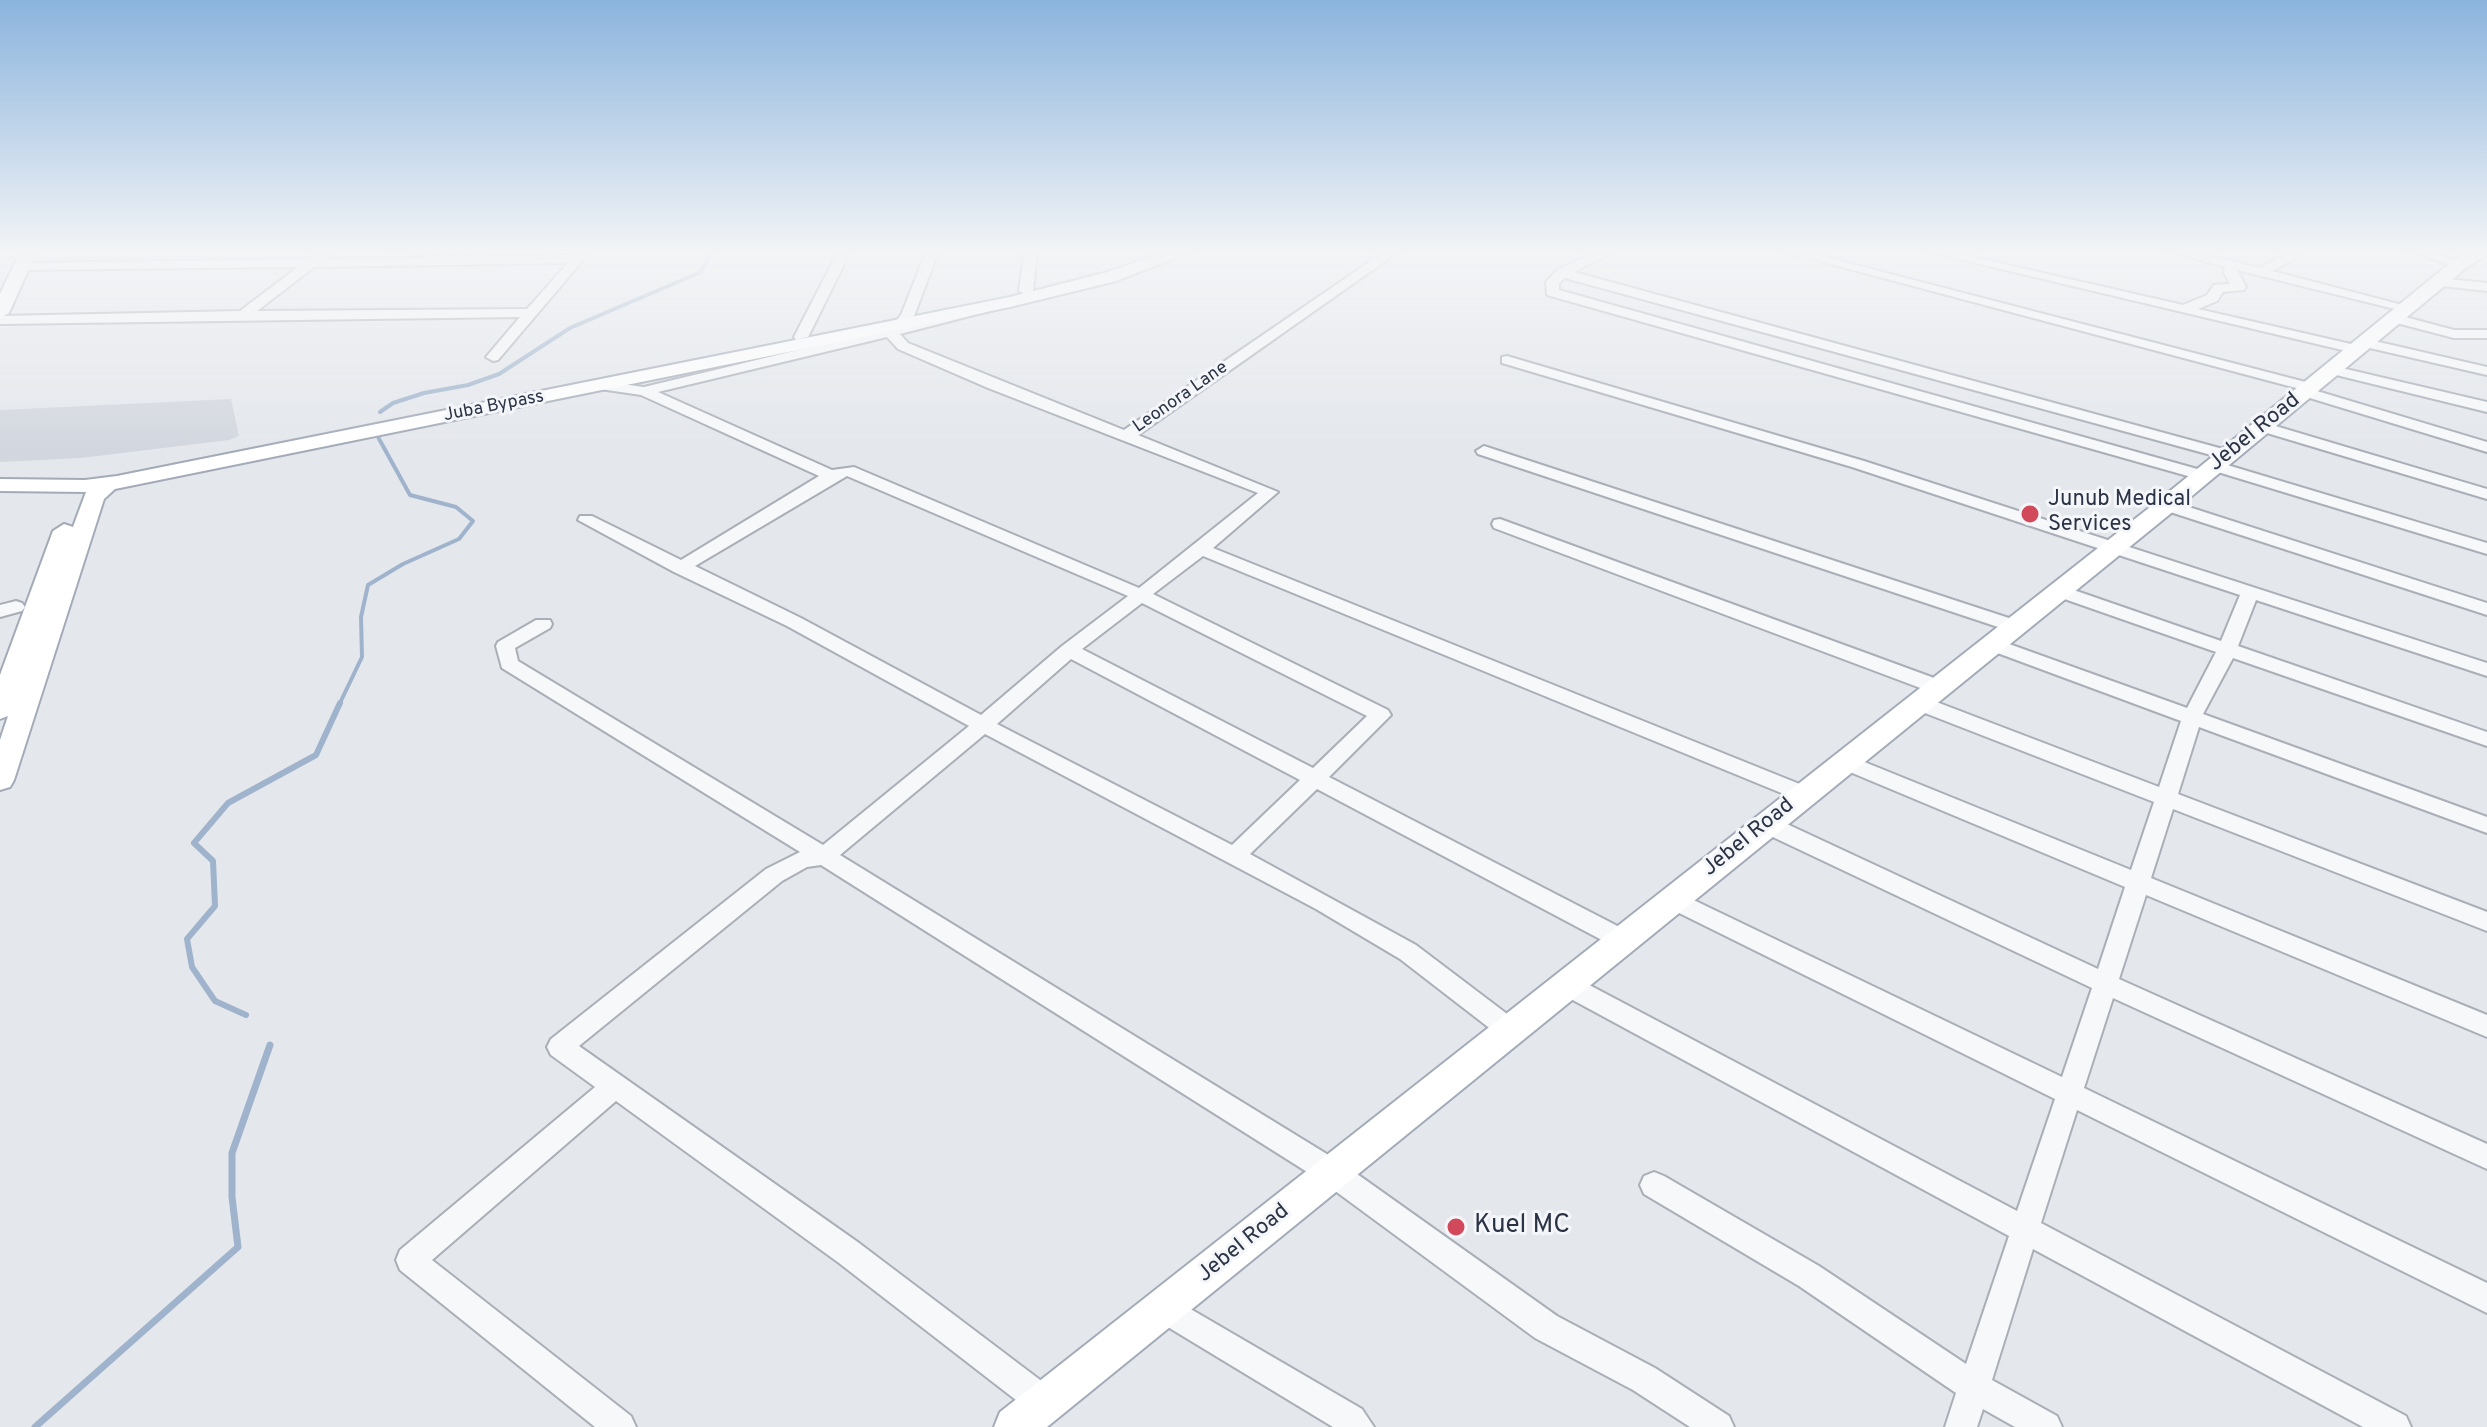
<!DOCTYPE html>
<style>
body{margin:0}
canvas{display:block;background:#e4e7ec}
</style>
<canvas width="2487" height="1427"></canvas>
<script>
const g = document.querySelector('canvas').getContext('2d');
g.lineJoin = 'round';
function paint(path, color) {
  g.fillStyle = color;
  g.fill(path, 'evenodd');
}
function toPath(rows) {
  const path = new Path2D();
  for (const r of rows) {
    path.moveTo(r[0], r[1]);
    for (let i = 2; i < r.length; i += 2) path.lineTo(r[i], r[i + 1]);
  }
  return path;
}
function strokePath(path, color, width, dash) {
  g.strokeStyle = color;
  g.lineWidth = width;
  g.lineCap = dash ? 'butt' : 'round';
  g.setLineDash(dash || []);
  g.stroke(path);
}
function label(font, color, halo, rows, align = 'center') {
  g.font = font + ' Overpass,sans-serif';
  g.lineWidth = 6;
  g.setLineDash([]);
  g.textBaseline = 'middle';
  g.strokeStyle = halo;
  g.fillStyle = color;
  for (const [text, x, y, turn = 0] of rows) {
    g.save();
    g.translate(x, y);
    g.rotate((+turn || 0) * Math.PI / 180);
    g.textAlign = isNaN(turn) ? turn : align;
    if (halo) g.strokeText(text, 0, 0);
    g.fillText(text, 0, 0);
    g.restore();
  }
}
const built = toPath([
 [231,399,239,436,229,440,81,458,0,462,0,410]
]);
const streamFar2 = toPath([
 [380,412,393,403,424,393,468,385,499,374,570,328,701,272,713,250],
 [339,705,362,657,361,617,368,585,403,564,459,539,473,521,456,507,410,495,378,437]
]);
const streamFar1 = toPath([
 [246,1015,215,1001,192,967,187,939,215,906,213,861,194,843,228,803,316,755,340,703]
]);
const stream = toPath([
 [35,1427,238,1247,232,1197,232,1153,270,1045]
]);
const minor = toPath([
 [320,250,334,250,324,259,574,255,581,250,589,253,498,360,493,361,486,357,520,317,0,324,0,316,240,311,298,267,16,270,16,264,21,263,308,259,320,250],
 [568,263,527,309,257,311,314,267,568,263],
 [839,250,851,250,808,337,796,340,794,337,839,250],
 [927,250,939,250,914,316,908,324,1014,299,1021,303,900,334,908,343,1124,430,1387,250,1401,250,1138,435,1278,492,1213,548,1812,789,1815,794,1812,799,1796,799,1203,556,1153,594,1388,710,1391,715,1329,777,1631,933,1635,940,1631,947,1623,949,1615,947,1317,789,1250,854,1416,945,1519,1023,1523,1030,1519,1037,1510,1041,1501,1037,1400,959,1316,909,985,734,840,855,1343,1164,1557,1316,1655,1368,1729,1416,1734,1427,1690,1427,1633,1390,1535,1338,1323,1182,821,865,807,867,782,881,579,1046,859,1243,1056,1392,1061,1403,1056,1414,1045,1419,1034,1414,839,1263,616,1101,432,1260,631,1416,636,1427,595,1427,400,1270,396,1260,400,1250,595,1087,551,1055,547,1047,551,1039,766,869,800,852,502,668,496,646,498,642,536,620,550,620,552,624,550,628,515,648,518,661,823,845,969,726,787,626,674,572,578,520,580,516,592,516,681,560,819,476,641,395,600,389,593,385,600,381,644,387,890,328,901,315,927,250],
 [887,337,898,349,988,388,1258,493,1139,588,854,467,832,470,658,392,887,337],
 [847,476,1128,596,1062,646,981,715,801,618,695,566,847,476],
 [1142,603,1367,716,1313,768,1082,649,1142,603],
 [1071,659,1300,780,1232,845,997,724,1071,659],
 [1025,250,1037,250,1033,291,1026,295,1019,291,1025,250],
 [1601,250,1616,250,1574,272,2234,452,2236,455,2228,460,2222,458,1565,278,1559,283,1559,290,2208,472,2210,475,2202,480,1547,295,1546,282,1557,270,1601,250],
 [1778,250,1798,250,2317,385,2317,391,2487,442,2487,452,2300,395,2300,389,1778,250],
 [1921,250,1942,250,2183,305,2207,295,2214,285,2230,284,2224,273,2225,267,2164,250,2184,250,2260,268,2286,253,2284,250,2298,250,2299,256,2272,271,2414,308,2407,312,2237,270,2246,287,2244,290,2223,292,2217,301,2198,309,2364,347,2364,353,2359,354,1921,250],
 [2407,250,2425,250,2466,264,2460,268,2407,250],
 [2438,278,2487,283,2487,291,2433,285,2431,282,2438,278],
 [2394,314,2454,330,2487,330,2487,338,2454,338,2389,321,2387,318,2394,314],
 [2366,339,2487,367,2487,375,2361,346,2361,340,2366,339],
 [1507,356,1864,461,2487,663,2487,676,2256,600,2238,646,2487,732,2487,746,2233,658,2203,714,2487,817,2487,833,2199,727,2178,794,2487,912,2487,931,2173,809,2151,878,2487,1015,2487,1037,2146,895,2119,979,2487,1144,2487,1169,2113,998,2084,1088,2487,1283,2487,1313,2077,1110,2041,1223,2406,1416,2411,1427,2363,1427,2033,1249,1992,1380,2057,1416,2062,1427,2015,1427,1983,1409,1977,1427,1945,1427,1956,1393,1799,1286,1644,1194,1640,1185,1644,1176,1654,1172,1664,1176,1819,1266,1966,1364,2009,1236,1558,992,1555,985,1558,978,1567,975,1576,978,2017,1211,2055,1099,1665,906,1661,900,1665,894,1673,891,1681,894,2062,1077,2092,988,1758,830,1755,824,1758,818,1766,816,1774,818,2098,969,2125,887,1838,767,1835,762,1838,757,1845,755,1852,757,2131,870,2154,802,1912,708,1909,703,1912,698,1926,698,2159,787,2181,721,1984,648,1982,644,1984,640,1998,640,2187,708,2216,652,2053,595,2050,591,2053,587,2065,587,2221,641,2240,595,1852,467,1502,363,1502,357,1507,356],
 [2333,366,2487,402,2487,412,2328,373,2326,370,2333,366],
 [2262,422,2487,489,2487,499,2257,430,2254,427,2262,422],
 [1484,446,2021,622,2023,626,2021,630,2007,630,1478,454,1476,451,1484,446],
 [2214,461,2487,543,2487,554,2208,469,2206,466,2214,461],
 [2167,500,2487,603,2487,615,2161,509,2159,505,2161,501,2167,500],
 [1500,519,1945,682,1948,687,1938,693,1931,692,1494,528,1492,524,1494,520,1500,519],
 [16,601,22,603,25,607,22,611,0,617,0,605,16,601],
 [1163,1293,1362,1409,1374,1427,1333,1427,1153,1318,1148,1308,1153,1298,1163,1293]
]);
const major = toPath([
 [21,250,37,250,9,313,0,318,0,294,21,250],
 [1173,250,1196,250,1116,281,1010,307,115,489,104,499,14,780,10,787,0,790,0,740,8,716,0,719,0,675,53,531,64,524,73,527,86,492,0,491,0,479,85,480,117,476,1010,297,1104,273,1173,250],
 [2473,250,2487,250,2487,255,2466,268,2175,510,1047,1427,994,1427,1000,1412,2159,500,2454,260,2473,250]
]);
const markers = [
 [2030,514,10,"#d1495b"],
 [1456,1227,10,"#d1495b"]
];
const farStreetnames = [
 ["Leonora Lane",1181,398,-35],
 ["Juba Bypass",494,407,-11]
];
const streetNames = [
 ["Jebel Road",2255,433,-39],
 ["Jebel Road",1749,838,-39],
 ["Jebel Road",1244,1244,-39]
];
const poiNames = [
 ["Junub Medical",2048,501],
 ["Services",2048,526]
];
const nearPoinames = [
 ["Kuel MC",1474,1227]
];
paint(built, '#d2d6de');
strokePath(streamFar2, '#9fb4cc', 4);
strokePath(streamFar1, '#9fb4cc', 6);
strokePath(stream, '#9fb4cc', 7);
strokePath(minor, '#a9aeb7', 4);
strokePath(major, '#a3abb8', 4);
paint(minor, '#f7f8fa');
paint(major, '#fff');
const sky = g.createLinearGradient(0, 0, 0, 450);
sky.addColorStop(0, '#8bb4dd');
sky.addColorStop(0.56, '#f3f4f6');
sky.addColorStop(1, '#f3f4f600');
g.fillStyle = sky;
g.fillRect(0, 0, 2487, 450);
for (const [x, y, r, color] of markers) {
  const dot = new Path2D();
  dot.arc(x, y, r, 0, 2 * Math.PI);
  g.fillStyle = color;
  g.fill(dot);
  strokePath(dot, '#f4f6f9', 3);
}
label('18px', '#2b3445', '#f4f6f9', farStreetnames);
label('22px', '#2b3445', '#f4f6f9', streetNames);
label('22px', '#2b3445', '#f4f6f9', poiNames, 'left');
label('26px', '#2b3445', '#f4f6f9', nearPoinames, 'left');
</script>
